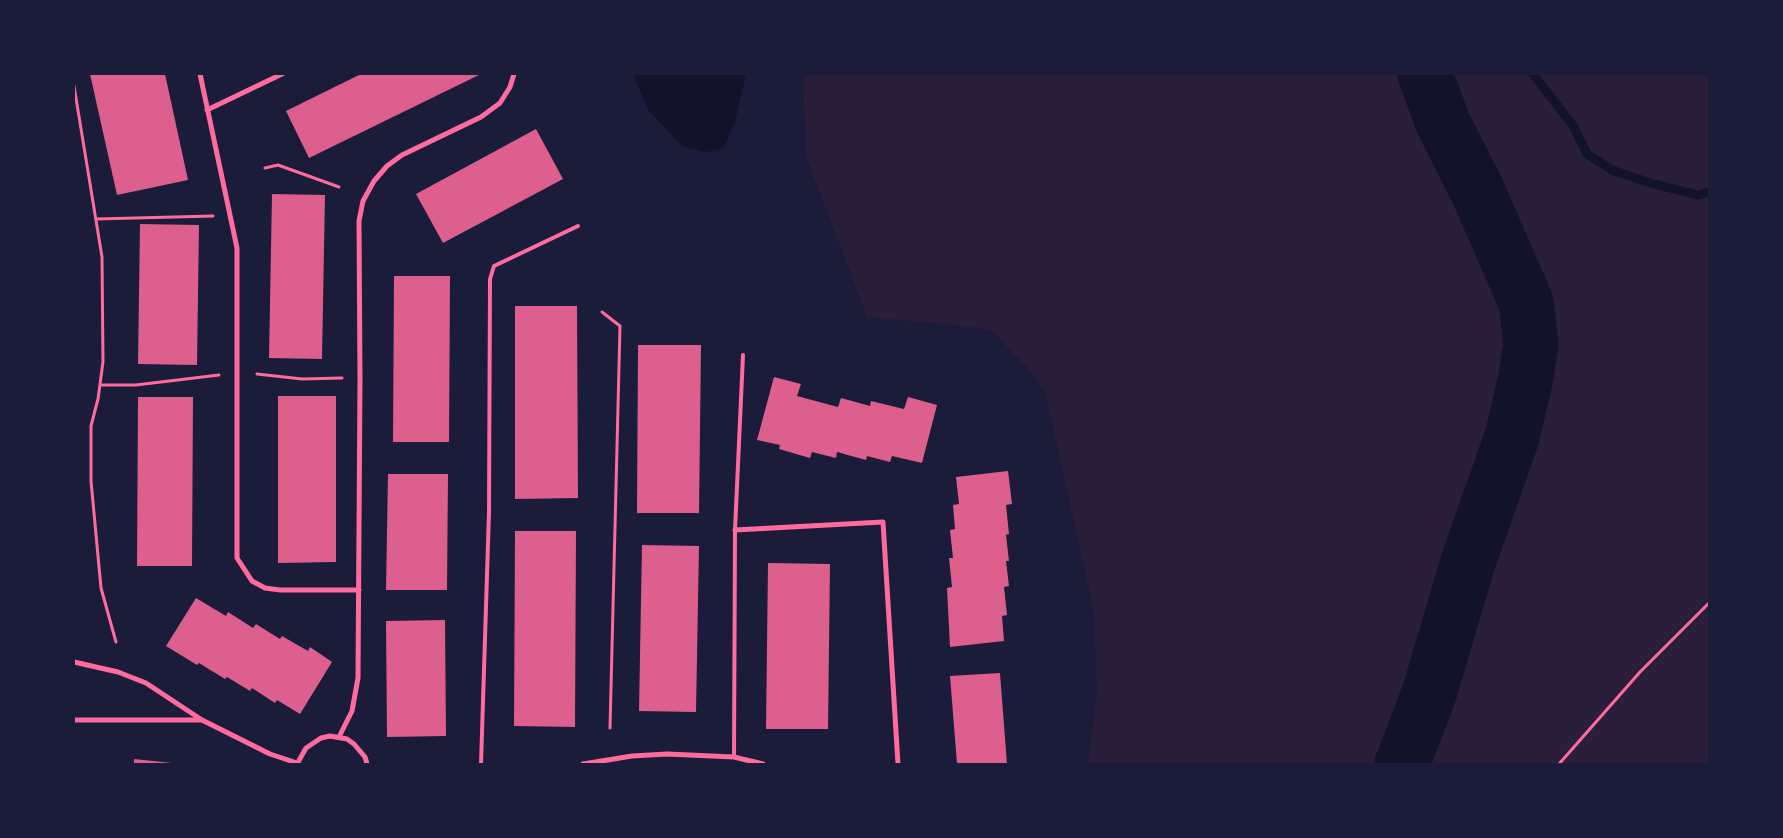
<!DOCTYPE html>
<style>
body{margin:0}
#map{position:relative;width:1783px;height:838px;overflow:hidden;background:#1b1b3a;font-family:"IBM Plex Sans",sans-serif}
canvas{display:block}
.frame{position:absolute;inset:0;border:75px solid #1b1b3a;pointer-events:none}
</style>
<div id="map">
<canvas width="1783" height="838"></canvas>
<div class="frame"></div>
</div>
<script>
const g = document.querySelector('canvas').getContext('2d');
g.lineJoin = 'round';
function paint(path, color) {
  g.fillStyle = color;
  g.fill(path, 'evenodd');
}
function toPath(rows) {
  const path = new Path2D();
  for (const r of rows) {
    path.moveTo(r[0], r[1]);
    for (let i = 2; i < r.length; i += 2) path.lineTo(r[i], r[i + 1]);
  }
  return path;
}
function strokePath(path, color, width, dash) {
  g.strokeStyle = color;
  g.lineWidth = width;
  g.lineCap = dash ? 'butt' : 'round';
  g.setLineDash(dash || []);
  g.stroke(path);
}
const green = toPath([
 [803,74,1709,74,1709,764,1088,764,1097,691,1094,612,1045,392,1033,374,992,331,974,327,867,317,806,156]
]);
const water = toPath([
 [633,74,746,74,735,121,724,148,706,152,683,147,648,110]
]);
const stream = toPath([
 [1533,74,1574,127,1587,154,1612,170,1650,183,1698,195,1709,192]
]);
const river = toPath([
 [1402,764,1429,694,1468,562,1512,437,1525,382,1531,344,1526,302,1477,190,1443,123,1425,74]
]);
const building = toPath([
 [90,74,165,74,188,180,117,195],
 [361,74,481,74,309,158,286,111],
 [536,129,563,179,443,243,416,194],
 [272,194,325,195,322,359,269,358],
 [140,224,199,225,197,365,138,364],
 [394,276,450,276,449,442,393,442],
 [515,306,577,306,578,498,515,499],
 [638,345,701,345,699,513,637,513],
 [774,377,801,384,797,396,838,407,841,398,870,406,871,401,904,409,908,397,937,405,922,463,892,456,890,462,867,456,866,460,837,452,836,458,812,452,810,458,779,449,780,445,757,440],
 [278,396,336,396,336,562,278,563],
 [138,397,193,397,192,566,137,566],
 [1008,471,1012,504,1006,505,1009,534,1006,535,1009,561,1006,561,1009,586,1004,587,1007,615,1002,616,1004,641,950,647,947,588,952,587,949,558,953,558,950,530,955,529,953,505,959,504,956,477],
 [388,474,448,474,447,590,386,590],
 [515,531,576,531,575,727,514,726],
 [642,545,699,546,696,712,639,711],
 [768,563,830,564,828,729,766,729],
 [196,598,226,616,228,612,253,628,256,624,280,639,282,636,308,651,310,647,332,662,300,714,277,700,275,703,252,688,250,691,227,677,225,679,199,663,197,665,166,646],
 [445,620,446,736,387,737,386,621],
 [1000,673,1007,764,957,764,950,676],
 [134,759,172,763,172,764,134,764]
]);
const path = toPath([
 [74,86,102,257,103,362,98,399,91,426,91,481,101,588,116,642],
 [265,168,278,165,339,187],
 [96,219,213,216],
 [602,312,620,326,610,728],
 [257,374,302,379,342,378],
 [100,385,136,385,219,375],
 [1559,764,1640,672,1709,603]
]);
const service = toPath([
 [734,757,735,530,743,355],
 [481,764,489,512,490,279,494,266,578,226]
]);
const minor = toPath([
 [200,74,237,248,237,558,252,581,265,588,280,590,359,590],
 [207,110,282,74],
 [735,530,883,522,898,764],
 [74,662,118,672,146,683,202,720,270,754,297,763],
 [74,720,201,720],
 [339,737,352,711,358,678,360,379,359,221,363,201,374,181,387,166,402,155,481,117,500,103,510,87,514,74],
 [297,764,306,748,321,738,330,736,347,739,354,744,365,757,367,764],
 [583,764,632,756,667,754,734,757,763,764]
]);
paint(green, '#2a1e3b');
paint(water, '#12122b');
strokePath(stream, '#12122b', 9);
strokePath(river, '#12122b', 55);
paint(building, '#dd5f8e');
strokePath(path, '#ff6b9d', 3);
strokePath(service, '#ff6b9d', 4);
strokePath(minor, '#ff6b9d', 5);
</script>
